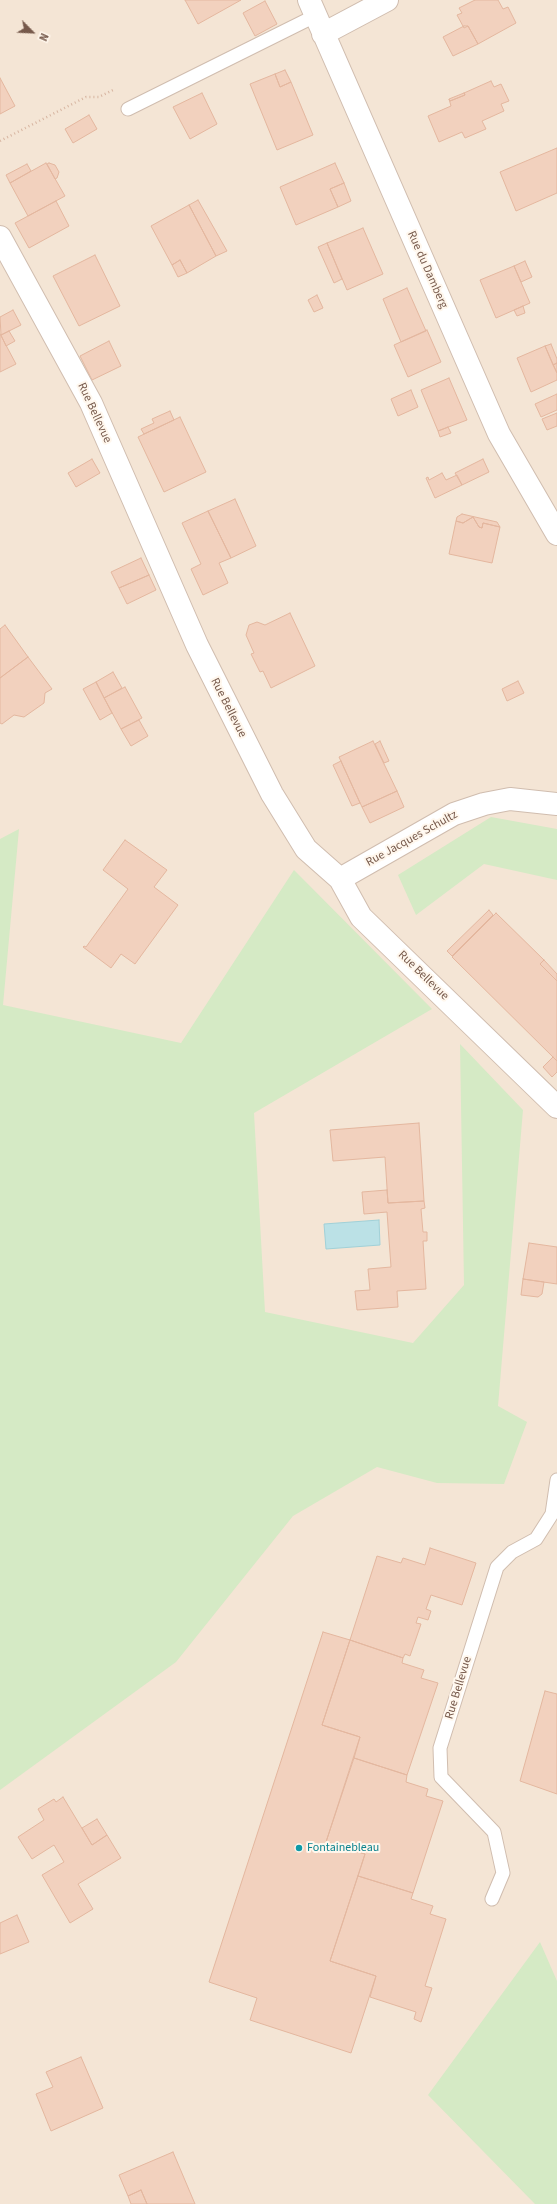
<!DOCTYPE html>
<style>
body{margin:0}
#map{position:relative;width:557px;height:2204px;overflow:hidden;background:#fcf3e7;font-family:"Source Sans 3",sans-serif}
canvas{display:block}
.north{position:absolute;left:12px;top:12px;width:40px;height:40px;-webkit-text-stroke:3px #fff7ed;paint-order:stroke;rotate:114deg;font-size:11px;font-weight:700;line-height:16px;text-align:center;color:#76594b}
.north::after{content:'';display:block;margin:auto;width:14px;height:18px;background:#76594b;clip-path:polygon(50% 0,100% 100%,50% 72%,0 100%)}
</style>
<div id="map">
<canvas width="557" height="2204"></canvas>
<div class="north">N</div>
</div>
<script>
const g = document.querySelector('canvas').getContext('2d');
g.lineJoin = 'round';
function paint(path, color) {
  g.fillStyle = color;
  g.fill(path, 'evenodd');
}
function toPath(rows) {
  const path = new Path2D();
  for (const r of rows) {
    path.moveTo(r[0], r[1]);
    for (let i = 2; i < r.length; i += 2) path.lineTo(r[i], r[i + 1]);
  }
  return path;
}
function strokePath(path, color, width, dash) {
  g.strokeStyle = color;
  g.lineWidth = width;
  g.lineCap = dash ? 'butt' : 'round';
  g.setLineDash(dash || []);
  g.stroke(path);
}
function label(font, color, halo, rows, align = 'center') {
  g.font = font + ' "Source Sans 3",sans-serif';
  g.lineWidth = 4;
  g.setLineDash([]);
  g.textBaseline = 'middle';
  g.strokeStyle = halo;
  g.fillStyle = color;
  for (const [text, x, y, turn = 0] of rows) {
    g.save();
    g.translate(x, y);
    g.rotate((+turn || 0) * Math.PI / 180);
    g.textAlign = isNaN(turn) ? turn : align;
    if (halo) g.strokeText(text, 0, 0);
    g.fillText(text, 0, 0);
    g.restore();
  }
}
const residential = toPath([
 [0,0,557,0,557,2204,0,2204]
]);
const green = toPath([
 [491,817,557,829,557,880,484,864,416,915,398,875],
 [19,829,3,1005,181,1043,294,870,432,1009,254,1113,265,1312,413,1343,464,1285,460,1044,523,1110,498,1406,527,1422,504,1484,437,1483,377,1467,293,1516,176,1662,0,1790,0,839],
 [540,1942,557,1981,557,2204,535,2204,428,2095]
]);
const water = toPath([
 [379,1220,380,1245,326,1249,324,1224,379,1220]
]);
const building = toPath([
 [185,0,241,0,198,24,185,0],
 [475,0,498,0,503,9,508,7,516,23,478,44,468,26,464,28,457,15,462,13,459,8,475,0],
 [265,1,277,24,255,36,243,13,265,1],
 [464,26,468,26,478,44,453,56,443,37,464,26],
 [285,70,291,82,280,87,275,74,285,70],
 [275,74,280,87,291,82,313,135,277,150,250,84,275,74],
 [0,78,15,106,0,114,0,78],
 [491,81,494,87,501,84,509,101,501,104,504,111,482,121,486,129,465,138,462,132,439,142,428,116,451,106,449,99,450,101,465,95,464,93,491,81],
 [202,93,217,124,190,139,173,107,202,93],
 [464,93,465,95,450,101,449,99,464,93],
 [89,115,97,129,73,143,65,129,89,115],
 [557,148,557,193,516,211,500,172,557,148],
 [46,163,65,196,28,216,10,183,46,163],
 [49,163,55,165,59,172,57,178,55,179,47,164,49,163],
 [335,163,344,183,330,189,338,207,296,225,280,187,335,163],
 [27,164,31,171,10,183,6,175,27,164],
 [344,183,351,201,338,207,330,189,344,183],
 [198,200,227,251,216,256,189,205,198,200],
 [56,201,69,226,29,248,15,223,56,201],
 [189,205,216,256,187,273,180,260,172,265,151,226,189,205],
 [363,228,383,274,347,290,327,243,363,228],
 [327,243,342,279,334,283,318,247,327,243],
 [95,255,120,306,79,326,53,276,95,255],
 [180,260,187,273,178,277,172,265,180,260],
 [525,261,532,277,521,282,514,266,525,261],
 [514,266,530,303,496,318,480,280,514,266],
 [407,288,426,331,401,342,383,299,407,288],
 [317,295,323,308,314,312,308,300,317,295],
 [523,306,525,313,517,316,514,310,523,306],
 [13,310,21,325,1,335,0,317,13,310],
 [427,330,441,362,408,377,394,345,427,330],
 [9,331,15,341,6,346,1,335,9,331],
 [0,334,16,364,0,372,0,334],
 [109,341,121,366,92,380,80,356,109,341],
 [551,344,557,359,557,363,553,365,545,346,551,344],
 [545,346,557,373,557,380,531,392,517,358,545,346],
 [557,363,557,373,553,365,557,363],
 [449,378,467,420,438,431,421,390,449,378],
 [411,390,418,407,398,416,391,399,411,390],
 [557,394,557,410,541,417,535,404,557,394],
 [170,411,174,420,144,434,141,429,154,423,152,419,170,411],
 [557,413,557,426,547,430,542,419,557,413],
 [180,417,206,472,164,492,138,437,180,417],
 [448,427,451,433,440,437,438,431,448,427],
 [92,459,100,473,76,487,68,473,92,459],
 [483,459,489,472,462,485,455,473,483,459],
 [442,473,446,480,457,475,462,485,435,498,426,478,428,477,429,480,442,473],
 [235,499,256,546,231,558,208,511,235,499],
 [208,511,231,558,219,563,228,583,203,595,191,569,201,564,182,523,208,511],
 [462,514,497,522,500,527,483,523,482,528,479,527,473,517,463,523,456,521,457,517,462,514],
 [473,517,479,527,482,528,483,523,500,527,492,563,449,554,456,521,463,523,473,517],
 [141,558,149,575,119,588,111,572,141,558],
 [149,575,156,590,127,604,119,588,149,575],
 [290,613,315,666,271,688,263,671,260,672,251,654,254,653,246,635,249,625,257,622,265,625,290,613],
 [5,625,28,657,0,678,0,629,5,625],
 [28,657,52,689,45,693,44,703,24,717,14,715,2,724,0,723,0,678,28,657],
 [113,672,122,688,104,698,96,682,113,672],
 [518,681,524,693,507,701,502,689,518,681],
 [96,682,112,713,100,720,83,689,96,682],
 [125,687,142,718,121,729,104,698,125,687],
 [139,720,148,736,131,746,121,729,139,720],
 [373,741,397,791,362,807,339,757,373,741],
 [380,741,389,761,384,763,375,744,380,741],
 [341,761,360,803,352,806,333,765,341,761],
 [397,791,404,807,370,823,362,807,397,791],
 [125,840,167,870,154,887,178,905,135,964,121,954,111,968,83,947,84,946,86,947,128,889,103,870,125,840],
 [489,910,493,915,452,956,447,951,489,910],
 [496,913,544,960,540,964,557,981,557,1061,452,957,496,913],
 [544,960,557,974,557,981,540,964,544,960],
 [553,1057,557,1061,557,1072,552,1077,543,1067,553,1057],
 [419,1123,424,1201,388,1203,385,1157,333,1161,330,1130,419,1123],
 [387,1190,388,1203,424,1201,425,1208,421,1209,423,1232,427,1232,427,1241,423,1241,426,1289,397,1291,398,1307,357,1310,355,1291,370,1290,368,1269,391,1267,387,1212,364,1214,362,1192,387,1190],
 [529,1243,557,1247,557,1284,523,1279,529,1243],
 [523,1279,544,1282,542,1294,538,1297,521,1295,523,1279],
 [430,1548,476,1563,462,1605,431,1595,426,1609,431,1611,428,1620,418,1617,416,1623,421,1624,410,1656,405,1654,403,1658,350,1640,377,1556,401,1563,403,1558,425,1565,430,1548],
 [323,1632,350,1640,322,1725,360,1737,326,1842,365,1854,330,1961,376,1976,351,2053,250,2020,257,1998,209,1982,323,1632],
 [350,1640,403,1658,402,1663,424,1670,421,1678,438,1683,407,1775,354,1758,360,1737,322,1725,350,1640],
 [545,1691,557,1694,557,1794,520,1781,545,1691],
 [354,1758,407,1775,406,1782,428,1789,426,1796,443,1801,413,1893,358,1876,365,1854,326,1842,354,1758],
 [63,1797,92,1845,107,1835,121,1858,78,1884,93,1909,70,1923,42,1875,64,1862,54,1845,32,1859,18,1837,44,1820,38,1809,54,1799,56,1802,63,1797],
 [97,1819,107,1835,92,1845,82,1828,97,1819],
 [358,1876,413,1893,411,1899,433,1906,430,1914,446,1919,425,1986,432,1988,421,2022,414,2019,416,2012,370,1997,376,1976,330,1961,358,1876],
 [17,1915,29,1942,0,1954,0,1923,17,1915],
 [81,2057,103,2108,51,2131,36,2094,53,2087,46,2072,81,2057],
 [173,2152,195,2204,147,2204,141,2190,128,2196,119,2175,173,2152],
 [141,2190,147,2204,131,2204,128,2196,141,2190]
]);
const path = toPath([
 [0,141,86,97,99,97,113,90]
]);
const service = toPath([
 [128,109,315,16],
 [492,1899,503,1873,494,1832,441,1777,440,1748,497,1567,512,1552,536,1539,552,1514,557,1480]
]);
const minor = toPath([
 [309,0,499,434,557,534],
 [323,34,387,0],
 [0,237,91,403,197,645,272,794,306,849,340,879,361,917,557,1107],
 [340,879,454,814,484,804,510,799,557,804]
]);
const markers = [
 [299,1848,4,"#0f9aa8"]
];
const streetNames = [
 ["Rue du Damberg",427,270,66],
 ["Rue Bellevue",94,413,65],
 ["Rue Bellevue",228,708,63],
 ["Rue Jacques Schultz",412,839,-29],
 ["Rue Bellevue",423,976,44],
 ["Rue Bellevue",459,1688,-73]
];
const cultureNames = [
 ["Fontainebleau",307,1848]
];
paint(residential, '#f4e5d5');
paint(green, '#d5eac5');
paint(water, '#bbe1e6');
strokePath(water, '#a1d1d8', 1);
paint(building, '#f2d1be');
strokePath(building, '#e4b79f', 1);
strokePath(service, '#d0bdaf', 15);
strokePath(minor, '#d0bdaf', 24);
strokePath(path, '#d7b5a1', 2.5, [1, 3]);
strokePath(service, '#fff', 13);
strokePath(minor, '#fff', 22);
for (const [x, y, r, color] of markers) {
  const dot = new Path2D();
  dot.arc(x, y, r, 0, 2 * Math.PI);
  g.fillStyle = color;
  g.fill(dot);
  strokePath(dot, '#fff7ed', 1.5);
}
label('12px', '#76594b', '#fff7ed', streetNames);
label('12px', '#0d838f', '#fff7ed', cultureNames, 'left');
</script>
